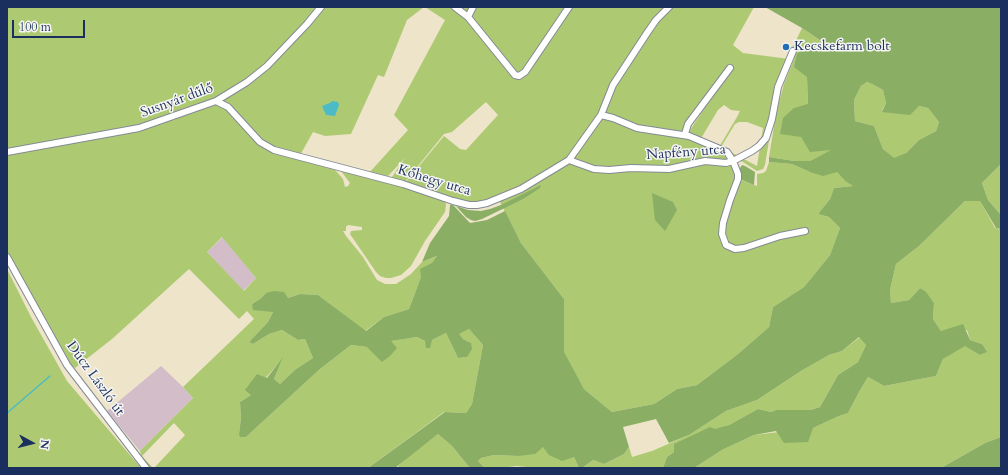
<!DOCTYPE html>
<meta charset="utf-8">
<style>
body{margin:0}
#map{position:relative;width:1008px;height:475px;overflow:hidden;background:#ede4c9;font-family:Cardo,serif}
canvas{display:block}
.frame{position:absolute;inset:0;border:8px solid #1b2f5e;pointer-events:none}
.north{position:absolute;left:12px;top:423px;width:40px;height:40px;-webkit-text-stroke:3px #f6f6f2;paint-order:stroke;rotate:97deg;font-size:11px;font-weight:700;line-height:16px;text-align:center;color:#1b2f5e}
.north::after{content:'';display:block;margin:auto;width:14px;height:18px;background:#1b2f5e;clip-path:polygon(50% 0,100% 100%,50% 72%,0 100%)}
.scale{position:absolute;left:12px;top:20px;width:73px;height:18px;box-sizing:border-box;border:2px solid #1b2f5e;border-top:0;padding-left:5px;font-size:12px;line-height:14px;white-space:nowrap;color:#1b2f5e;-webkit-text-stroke:3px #f6f6f2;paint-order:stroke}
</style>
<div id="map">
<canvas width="1008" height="475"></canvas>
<div class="frame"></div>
<div class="north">N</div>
<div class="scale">100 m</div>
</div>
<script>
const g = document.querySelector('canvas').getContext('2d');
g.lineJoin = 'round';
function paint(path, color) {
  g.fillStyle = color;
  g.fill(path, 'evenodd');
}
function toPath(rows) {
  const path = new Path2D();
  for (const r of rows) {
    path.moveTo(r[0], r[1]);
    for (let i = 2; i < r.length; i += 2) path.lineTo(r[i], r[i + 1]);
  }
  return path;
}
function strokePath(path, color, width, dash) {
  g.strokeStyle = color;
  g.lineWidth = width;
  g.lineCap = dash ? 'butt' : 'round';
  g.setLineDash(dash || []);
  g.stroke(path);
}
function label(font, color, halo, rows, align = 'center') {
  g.font = font + ' Cardo,serif';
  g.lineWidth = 3;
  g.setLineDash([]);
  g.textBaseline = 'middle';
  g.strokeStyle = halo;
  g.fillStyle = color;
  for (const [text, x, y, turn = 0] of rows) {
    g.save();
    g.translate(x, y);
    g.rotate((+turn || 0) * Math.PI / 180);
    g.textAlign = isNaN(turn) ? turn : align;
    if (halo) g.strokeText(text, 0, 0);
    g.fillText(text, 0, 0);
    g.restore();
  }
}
const industrial = toPath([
 [223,237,256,278,243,291,207,252],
 [161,366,183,387,193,398,140,451,107,411]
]);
const green = toPath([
 [7,7,424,7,407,20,384,77,378,75,351,134,325,136,313,132,299,157,275,150,260,141,264,149,266,150,335,170,343,179,345,187,348,186,350,183,341,171,398,185,445,201,446,205,445,212,425,241,411,266,401,275,391,278,386,278,380,276,376,272,350,234,351,231,362,230,362,227,348,225,346,227,346,231,343,231,346,236,363,257,377,280,385,284,396,284,411,274,422,262,438,256,421,277,409,309,384,317,365,331,318,295,300,294,288,298,266,293,260,299,252,304,261,311,268,310,273,312,268,322,249,342,253,344,269,334,282,330,298,340,305,339,313,358,296,369,280,384,274,379,282,359,251,395,240,402,241,418,239,434,246,437,320,369,351,345,367,347,390,341,417,337,425,341,432,340,446,333,458,358,467,357,471,343,463,339,458,334,469,329,483,345,472,404,466,413,444,412,368,468,154,468,185,435,174,423,142,456,153,468,150,468,142,458,140,451,193,398,183,387,254,319,247,311,239,319,189,269,112,339,75,368,69,363,7,252],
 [222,237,256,278,244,291,207,252],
 [425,7,754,7,733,45,743,53,789,59,773,116,765,165,763,169,757,171,732,155,718,149,737,117,740,111,731,110,724,105,718,110,700,140,690,136,689,133,692,127,733,66,732,65,681,138,690,139,737,162,741,180,757,186,757,174,763,173,766,171,769,162,792,164,810,172,837,172,845,181,854,186,834,188,830,199,818,214,829,217,840,228,830,255,804,287,773,307,769,327,738,354,697,385,677,389,654,404,612,412,584,389,563,352,564,299,521,243,499,200,479,203,463,202,431,190,405,183,444,136,460,149,466,150,498,115,486,102,452,132,444,134,405,182,393,179,392,177,405,158,388,176,369,173,408,130,394,115,445,20],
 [739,122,747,122,763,128,757,166,721,147,735,124],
 [802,28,834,50,803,49,807,77,808,105,794,108,801,137,832,150,810,161,794,161,769,157,776,114,784,84,794,59,795,53,791,51],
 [867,82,872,84,883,90,886,103,882,111,919,106,928,108,939,122,936,131,919,140,906,153,894,159,883,149,874,126,855,121,854,100,861,86],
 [1001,164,1001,215,988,200,982,183],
 [965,201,980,201,995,228,1001,229,1001,437,985,443,941,468,694,468,722,450,754,435,813,428,839,416,848,413,859,392,868,377,884,386,936,376,943,359,965,345,980,355,986,352,982,344,970,340,967,330,941,331,933,319,934,303,920,288,909,300,891,303,890,290,896,264,919,246],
 [7,269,31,317,67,381,141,468,7,468],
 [860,337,866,345,858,362,838,375,820,407,811,410,776,410,771,412,758,409,729,425,674,444,674,452,667,457,663,468,582,468,593,460,604,464,624,454,629,447,632,457,652,451,689,435,726,411,757,400,801,371,829,355,842,351],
 [438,434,452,446,470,468,399,468,398,466,408,457],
 [543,447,574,457,579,468,535,468,517,466,499,468,485,468,478,461,481,458,494,455,518,456]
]);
const forest = toPath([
 [765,7,1001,7,1001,164,982,183,988,200,1001,215,1001,229,996,228,980,201,965,201,919,246,896,264,890,290,891,303,909,300,920,288,926,292,934,303,933,319,941,331,963,324,970,340,982,344,987,352,980,355,965,346,943,359,936,376,884,386,868,377,859,392,848,413,839,416,813,428,808,442,784,443,776,431,754,435,722,450,694,468,663,468,667,457,674,452,674,444,710,427,715,429,729,425,758,409,771,412,776,410,811,410,820,407,838,375,858,362,866,345,859,337,842,351,829,355,801,371,757,400,726,411,689,435,669,443,656,419,623,427,629,447,624,454,604,464,593,460,582,468,579,468,574,457,562,461,549,455,543,447,535,454,518,456,494,455,481,458,478,461,485,468,470,468,452,446,438,434,395,468,368,468,445,412,466,413,472,404,483,345,469,329,459,334,463,339,471,343,472,349,467,357,458,358,446,333,432,340,430,348,426,348,425,341,417,337,391,341,397,348,390,356,382,362,367,347,351,345,320,369,246,437,240,437,239,434,241,418,240,402,251,395,245,390,257,374,267,378,283,357,274,379,280,384,296,369,313,358,305,339,298,340,282,330,269,334,253,344,249,342,268,322,273,312,253,310,252,304,260,299,266,293,274,291,284,292,288,298,300,294,318,295,366,331,384,317,409,309,421,277,420,269,432,263,437,256,422,262,430,243,449,216,450,205,453,205,470,223,487,220,505,211,521,243,564,299,564,352,584,389,612,412,654,404,677,389,697,385,738,354,769,327,773,307,804,287,830,255,840,228,829,217,818,214,830,199,834,188,853,186,845,181,837,172,823,176,810,172,792,164,769,162,769,157,794,161,810,161,831,150,810,152,801,137,780,134,783,118,794,108,808,104,807,77,794,67,797,54,803,49,833,49,802,28],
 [867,82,872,84,883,90,886,103,882,112,910,115,919,106,928,108,939,122,936,131,919,140,906,153,894,158,883,149,874,126,855,121,854,100,861,86],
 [742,165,745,166,755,172,754,185,742,180,740,168],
 [541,185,540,188,523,199,482,219,475,221,471,220,466,217,456,206,468,210,481,211,490,209,501,205],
 [652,193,673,202,677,210,665,231,655,220],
 [1001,437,1001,468,941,468,985,443]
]);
const water = toPath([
 [332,101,338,102,339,105,335,116,326,115,322,106,330,103]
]);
const stream = toPath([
 [7,413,50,376]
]);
const minor = toPath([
 [455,7,468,17,515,75,519,76,525,72,569,7],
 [468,17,473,7],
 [216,101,228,107,260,142,274,150,403,184,453,201,469,205,477,205,487,203,521,189,569,160,601,115,613,85,647,33,656,20,669,7],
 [601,115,613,118,637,128,689,136,727,152,733,161,752,151,759,146,766,138,772,119,778,87,793,51],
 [685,134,688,124,730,68],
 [7,152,139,128,216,101,247,82,267,66,307,24,321,7],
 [569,160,594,169,609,170,631,168,669,169,705,161,726,163,733,161,738,174,738,179,730,200,723,223,722,234,726,245,735,249,744,248,780,236,805,231],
 [7,257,67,365,146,468]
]);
const markers = [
 [786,47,4,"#1f6fb2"]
];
const poiNames = [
 ["Kecskefarm bolt",794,47]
];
const streetNames = [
 ["Susnyár dűlő",177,101,-20],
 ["Napfény utca",686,153,-4],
 ["Kőhegy utca",434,181,17],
 ["Dúcz László út",95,379,54]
];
paint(industrial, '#d2bdc8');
paint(green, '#adca72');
paint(forest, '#8aae64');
paint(water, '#4dbbc6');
strokePath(stream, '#4dbbc6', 1.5);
strokePath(minor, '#848a94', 8);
strokePath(minor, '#fff', 6);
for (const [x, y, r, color] of markers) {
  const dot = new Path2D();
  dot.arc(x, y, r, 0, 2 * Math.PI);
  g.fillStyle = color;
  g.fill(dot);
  strokePath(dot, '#f6f6f2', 1.5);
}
label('14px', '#1b2f5e', '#f6f6f2', poiNames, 'left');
label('14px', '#1b2f5e', '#f6f6f2', streetNames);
</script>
